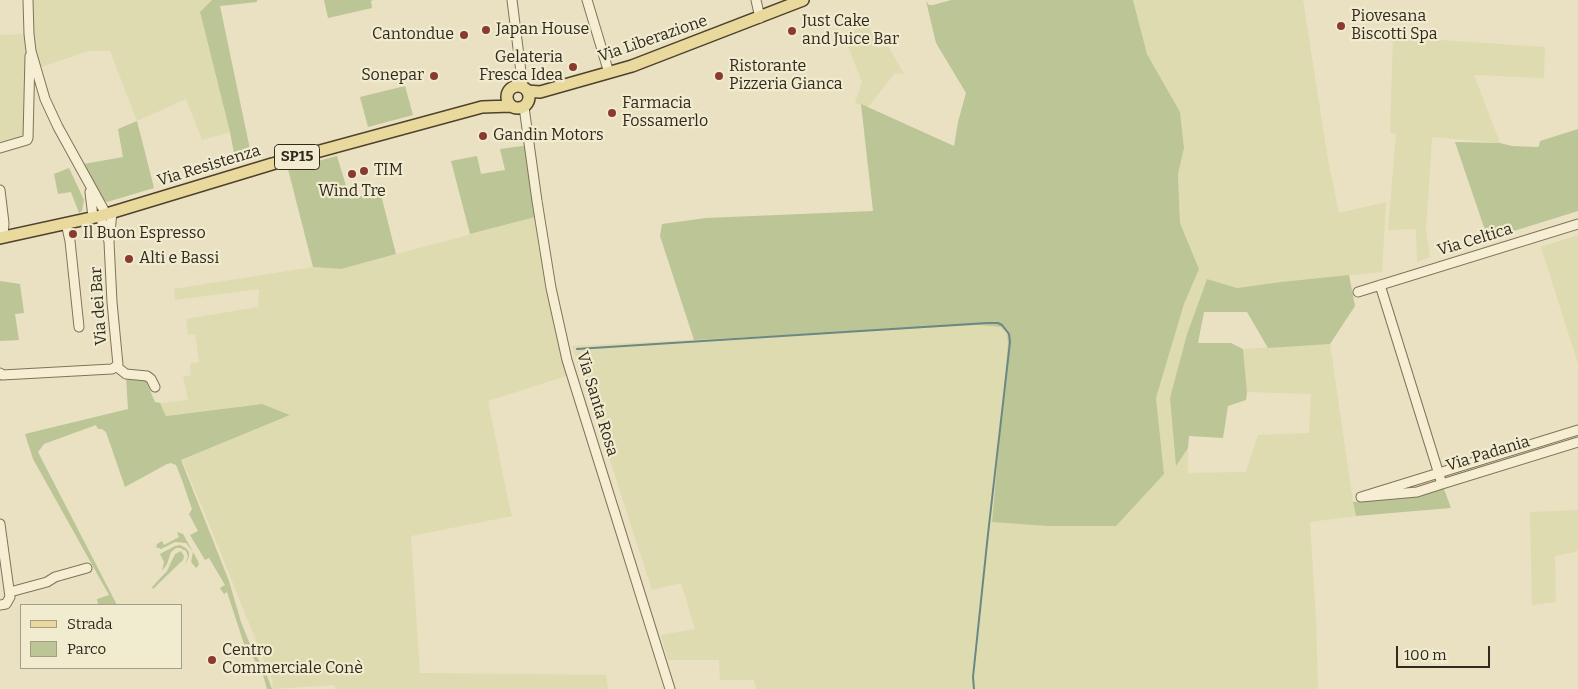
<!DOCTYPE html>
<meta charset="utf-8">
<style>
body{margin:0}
#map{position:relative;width:1578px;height:689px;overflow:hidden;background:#e9e1c1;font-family:Bitter,serif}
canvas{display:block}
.legend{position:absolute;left:20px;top:604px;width:162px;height:65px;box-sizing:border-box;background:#f1ebd0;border:1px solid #a49d88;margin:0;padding:6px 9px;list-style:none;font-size:15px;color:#31291d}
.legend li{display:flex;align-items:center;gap:10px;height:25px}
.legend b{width:25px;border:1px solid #a49d88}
.scale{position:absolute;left:1396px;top:646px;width:94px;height:22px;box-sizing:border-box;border:2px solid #31291d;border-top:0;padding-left:6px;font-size:15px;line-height:18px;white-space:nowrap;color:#31291d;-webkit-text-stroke:4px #f1ebd0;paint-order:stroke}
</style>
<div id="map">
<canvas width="1578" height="689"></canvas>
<ul class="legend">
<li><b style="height:6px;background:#e9d99c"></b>Strada</li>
<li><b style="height:14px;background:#bbc596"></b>Parco</li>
</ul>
<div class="scale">100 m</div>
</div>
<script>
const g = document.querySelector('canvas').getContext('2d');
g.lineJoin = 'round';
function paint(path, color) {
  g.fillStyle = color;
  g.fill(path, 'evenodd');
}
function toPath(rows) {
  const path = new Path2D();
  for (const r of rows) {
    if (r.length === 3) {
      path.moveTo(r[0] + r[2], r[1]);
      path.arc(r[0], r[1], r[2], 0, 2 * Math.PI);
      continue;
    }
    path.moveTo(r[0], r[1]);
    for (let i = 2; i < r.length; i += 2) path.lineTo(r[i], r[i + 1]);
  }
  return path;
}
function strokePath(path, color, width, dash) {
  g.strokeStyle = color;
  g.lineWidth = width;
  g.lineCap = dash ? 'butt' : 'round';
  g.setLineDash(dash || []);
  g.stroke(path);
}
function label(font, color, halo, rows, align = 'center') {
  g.font = font + ' Bitter,serif';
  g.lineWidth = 4.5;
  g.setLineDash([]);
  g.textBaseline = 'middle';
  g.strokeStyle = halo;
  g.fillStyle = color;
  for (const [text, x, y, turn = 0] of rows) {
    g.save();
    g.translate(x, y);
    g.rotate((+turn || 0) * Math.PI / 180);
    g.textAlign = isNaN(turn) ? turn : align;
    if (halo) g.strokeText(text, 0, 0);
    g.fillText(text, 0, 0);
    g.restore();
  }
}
const farmland = toPath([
 [28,0,212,0,200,13,230,132,202,140,186,99,137,121,110,51,88,51,36,69,32,52,26,137,0,144,0,35,29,34],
 [1133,0,1303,0,1328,160,1339,213,1386,202,1382,272,1281,282,1237,288,1207,279,1187,334,1170,398,1177,465,1188,448,1188,473,1246,472,1258,435,1309,433,1311,394,1247,392,1243,349,1330,344,1353,502,1356,516,1310,522,1316,619,1318,689,756,689,754,680,720,680,719,660,668,660,661,635,695,629,681,583,652,590,606,448,607,440,601,422,593,412,572,346,979,325,1001,327,1007,333,1008,343,992,522,1164,474,1156,398,1184,304,1199,269,1180,223,1178,174,1184,148,1180,112,1147,54],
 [869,25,877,48,888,46,904,74,895,73,868,107,855,103,862,82,843,34],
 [1393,37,1545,47,1544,78,1474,75,1500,143,1432,137,1426,229,1430,257,1417,262,1416,229,1388,230,1396,134,1390,133],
 [539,216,572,374,488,401,509,505,512,516,411,536,420,673,606,675,608,689,335,689,335,685,272,689,273,683,208,521,182,460,290,415,262,404,166,416,160,403,188,400,183,377,191,375,190,364,199,362,195,334,188,335,186,319,258,307,259,289,175,300,174,289,313,267,341,269],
 [1578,235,1578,364,1541,247],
 [1578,510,1578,550,1575,552,1555,556,1556,602,1532,605,1530,512]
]);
const green = toPath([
 [212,0,257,0,257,2,220,6,252,159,236,164,230,132,200,12],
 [324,0,373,0,371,1,372,8,328,18],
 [951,0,1133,0,1147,54,1180,112,1184,148,1178,174,1180,223,1199,269,1184,304,1156,398,1164,474,1116,526,1049,526,992,522,1008,343,1007,333,1001,327,979,325,694,340,660,236,662,224,706,218,873,211,861,104,954,146,958,122,966,93,936,43,926,1,929,5,933,5],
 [405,86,413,115,368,127,360,97],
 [137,121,154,188,107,202,103,200,84,164,123,157,118,129],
 [1578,129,1578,211,1488,239,1455,142,1500,143,1512,146,1537,147,1539,146,1540,141],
 [530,145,539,216,470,234,451,161,477,156,481,174,505,170,500,149],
 [337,156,350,199,380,191,396,254,341,269,313,267,288,169],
 [69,168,84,200,82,211,79,213,71,192,58,194,54,174],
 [1349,275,1355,306,1330,344,1268,348,1247,312,1204,312,1198,343,1231,343,1243,349,1247,392,1246,400,1228,406,1223,438,1189,436,1188,448,1176,466,1170,398,1187,334,1207,279,1237,288,1281,282],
 [0,281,20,284,24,313,15,314,19,340,0,341],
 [126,377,145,379,155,402,160,403,166,416,262,404,290,415,181,460,229,581,241,622,249,642,266,673,272,689,267,689,263,675,250,652,247,653,227,592,224,594,220,588,225,585,209,558,205,560,190,535,198,531,189,514,192,509,182,480,176,465,171,463,167,464,125,487,106,432,102,429,98,429,96,425,44,444,38,452,117,605,98,605,97,599,109,595,33,459,25,434,128,409],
 [1442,484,1451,508,1356,516,1353,502,1413,495],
 [177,532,183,534,198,561,199,565,196,568,191,562,193,552,186,543,175,542,161,549,156,547,157,544,162,541,164,545,179,537],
 [180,545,186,548,189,552,189,557,187,561,185,564,188,557,186,551,180,548,176,548,171,552,167,564,162,571,164,562,160,554,175,546],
 [181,551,184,556,183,560,153,589,152,587,167,571,175,554]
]);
const stream = toPath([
 [577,349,987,323,998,323,1002,325,1009,334,1010,342,988,534,973,677,974,689]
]);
const minor = toPath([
 [28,0,29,34,31,51,45,99,58,127,106,214],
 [512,0,523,88],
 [587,0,609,73],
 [756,0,760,18],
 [524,107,537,201,551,288,567,360,670,689],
 [0,148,27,140,28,138,30,56],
 [0,190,4,223,3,237],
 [90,192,93,217],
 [100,216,108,239],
 [66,223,70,241,79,327],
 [1380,285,1442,484,1578,442],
 [1358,292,1578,224],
 [117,367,126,374,147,376,151,379,155,387],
 [0,373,2,375,112,369,118,365,112,302,109,242,112,212],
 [1442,484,1417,492,1361,497,1578,430],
 [0,524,10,597,6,604,0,605],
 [10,592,47,582,55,577,87,568]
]);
const major = toPath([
 [518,97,11],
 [527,91,540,92,632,66,803,0],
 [0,238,100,216,272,164,482,107,510,106]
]);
const markers = [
 [1341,26,5,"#893a31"],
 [486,30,5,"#893a31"],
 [792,31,5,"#893a31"],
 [464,35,5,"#893a31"],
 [573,67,5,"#893a31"],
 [434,76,5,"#893a31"],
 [719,76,5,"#893a31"],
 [612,113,5,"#893a31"],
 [483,136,5,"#893a31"],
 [364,171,5,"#893a31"],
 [352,174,5,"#893a31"],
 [73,234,5,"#893a31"],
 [129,259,5,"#893a31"],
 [212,660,5,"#893a31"]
];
const shields = [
 [297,157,45]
];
const shieldNames = [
 ["SP15",297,157]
];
const poiNames = [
 ["Piovesana",1351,17],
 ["Biscotti Spa",1351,35],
 ["Just Cake",802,22],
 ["and Juice Bar",802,40],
 ["Japan House",496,30],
 ["Cantondue",454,35,"right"],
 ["Gelateria",563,58,"right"],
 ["Fresca Idea",563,76,"right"],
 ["Ristorante",729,67],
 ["Pizzeria Gianca",729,85],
 ["Sonepar",424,76,"right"],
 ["Farmacia",622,104],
 ["Fossamerlo",622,122],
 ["Gandin Motors",493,136],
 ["TIM",374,171],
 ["Wind Tre",352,192,"center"],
 ["Il Buon Espresso",83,234],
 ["Alti e Bassi",139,259],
 ["Centro",222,651],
 ["Commerciale Conè",222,669]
];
const streetNames = [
 ["Via Liberazione",653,39,-19],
 ["Via Resistenza",209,166,-17],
 ["Via Celtica",1475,240,-17],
 ["Via dei Bar",99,306,-94],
 ["Via Santa Rosa",597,404,73],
 ["Via Padania",1488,454,-17]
];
paint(farmland, '#dddbaf');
paint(green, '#bbc596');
strokePath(stream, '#6c8884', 2);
strokePath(minor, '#80735a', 11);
strokePath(major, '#4e412e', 14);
strokePath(minor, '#f5eed3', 9);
strokePath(major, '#e9d99c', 11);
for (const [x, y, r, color] of markers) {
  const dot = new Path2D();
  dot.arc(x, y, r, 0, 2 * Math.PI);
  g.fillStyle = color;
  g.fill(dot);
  strokePath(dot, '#f1ebd0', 2);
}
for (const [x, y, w] of shields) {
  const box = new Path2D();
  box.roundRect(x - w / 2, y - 12.5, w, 25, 4);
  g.fillStyle = '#f1ebd0';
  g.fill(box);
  strokePath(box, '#31291d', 1);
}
label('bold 15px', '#31291d', null, shieldNames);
label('16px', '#31291d', '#f1ebd0', poiNames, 'left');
label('16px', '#31291d', '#f1ebd0', streetNames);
</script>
